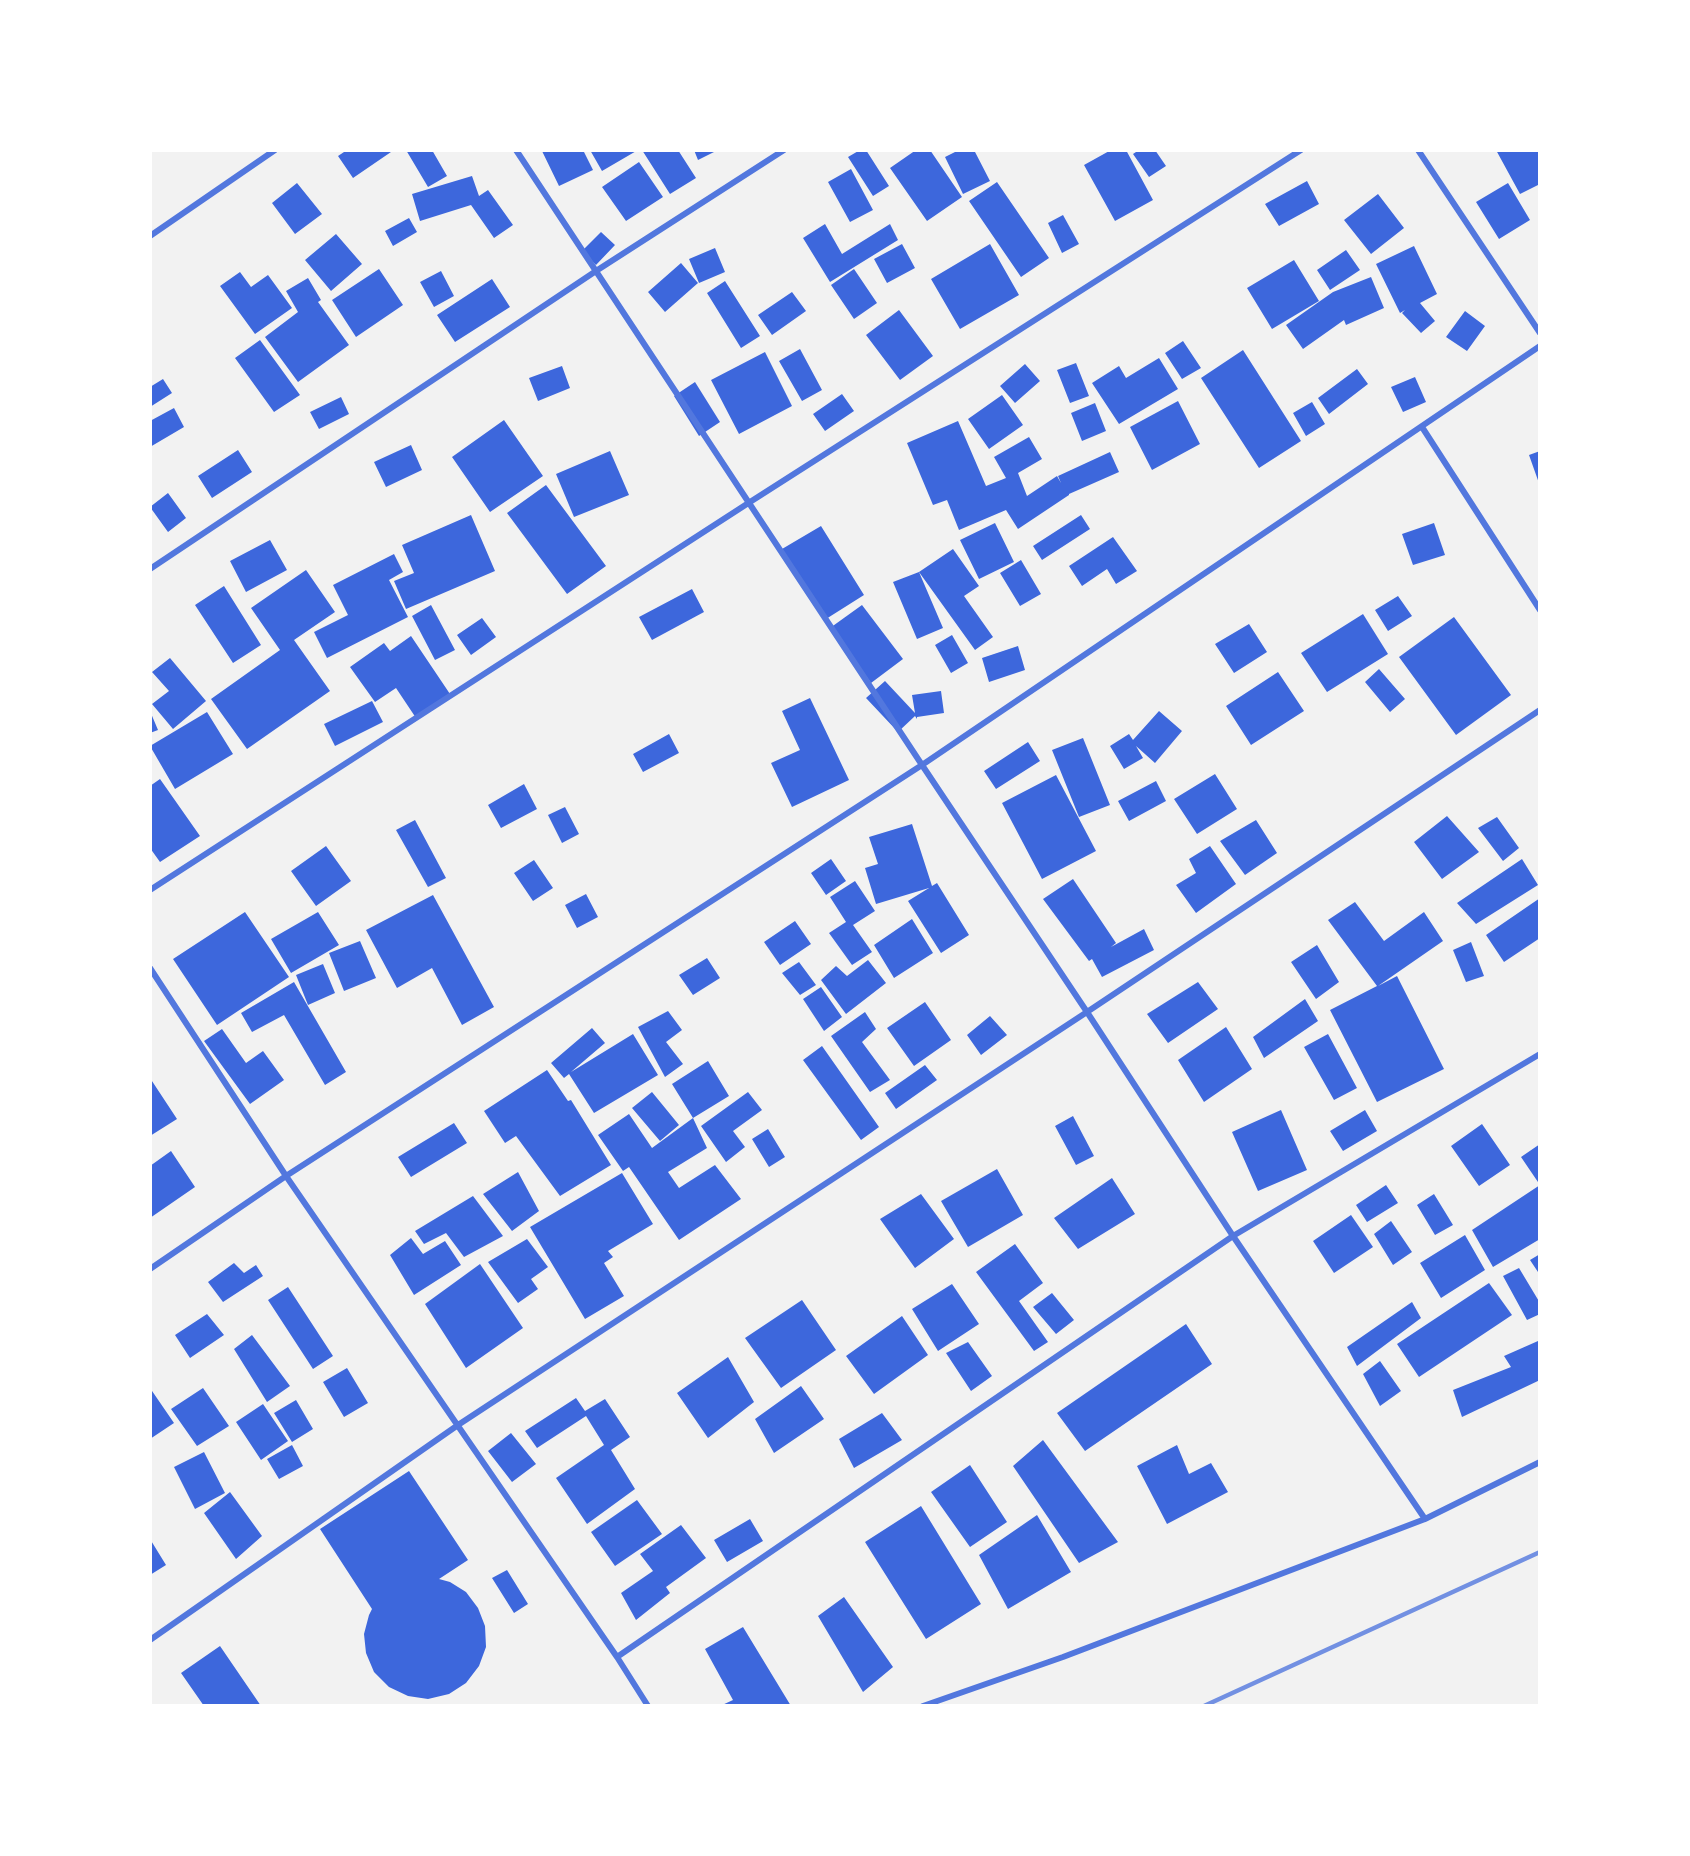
<!DOCTYPE html>
<style>
body{margin:0}
#map{position:relative;width:1690px;height:1856px;overflow:hidden;background:#f2f2f2;font-family:"Noto Sans",sans-serif}
canvas{display:block}
.frame{position:absolute;inset:0;border:152px solid #fff;pointer-events:none}
</style>
<div id="map">
<canvas width="1690" height="1856"></canvas>
<div class="frame"></div>
</div>
<script>
const g = document.querySelector('canvas').getContext('2d');
g.lineJoin = 'round';
function paint(path, color) {
  g.fillStyle = color;
  g.fill(path, 'evenodd');
}
function toPath(rows) {
  const path = new Path2D();
  for (const r of rows) {
    path.moveTo(r[0], r[1]);
    for (let i = 2; i < r.length; i += 2) path.lineTo(r[i], r[i + 1]);
  }
  return path;
}
function strokePath(path, color, width, dash) {
  g.strokeStyle = color;
  g.lineWidth = width;
  g.lineCap = dash ? 'butt' : 'round';
  g.setLineDash(dash || []);
  g.stroke(path);
}
const building = toPath([
 [347,150,389,150,391,152,353,178,338,156],
 [406,150,432,150,447,176,428,187],
 [583,150,593,170,559,186,542,151],
 [590,150,638,150,602,171],
 [642,150,678,150,696,178,670,194],
 [694,150,718,150,698,160],
 [860,150,866,150,889,186,873,196,848,157],
 [916,150,930,150,962,197,927,221,890,168],
 [959,150,974,150,990,181,963,194,945,157],
 [1111,150,1126,150,1153,200,1115,221,1084,165],
 [1139,150,1155,150,1166,166,1149,177,1133,154],
 [1496,150,1540,150,1540,184,1520,194],
 [639,162,663,197,626,221,602,187],
 [851,169,873,210,850,222,828,182],
 [472,176,479,196,488,190,513,225,494,238,471,205,420,221,412,194],
 [1307,181,1319,204,1279,226,1265,204],
 [997,182,1049,258,1021,277,969,201],
 [297,183,322,214,295,234,272,203],
 [1508,183,1530,220,1499,239,1476,202],
 [1378,194,1404,228,1371,254,1344,220],
 [1063,215,1079,244,1062,253,1048,223],
 [409,218,417,232,393,246,385,231],
 [825,224,842,254,890,224,898,240,830,282,803,238],
 [601,232,615,245,596,265,582,251],
 [336,234,362,264,331,291,305,260],
 [902,244,915,268,887,283,874,259],
 [990,244,1019,295,960,329,931,279],
 [1414,246,1437,294,1420,303,1435,321,1421,333,1402,313,1405,310,1400,313,1376,264],
 [715,248,725,272,699,283,689,259],
 [1346,250,1360,270,1330,290,1317,270],
 [1294,260,1319,301,1272,329,1247,288],
 [681,263,698,283,665,312,648,292],
 [379,269,403,305,356,337,332,300],
 [854,269,877,303,854,319,831,285],
 [441,271,454,296,434,307,420,282],
 [240,272,251,287,268,275,292,308,255,334,220,286],
 [1371,277,1384,308,1346,325,1344,320,1303,349,1286,325,1333,292],
 [308,278,321,300,318,302,349,345,298,382,265,337,298,312,286,291],
 [492,279,510,307,455,342,437,315],
 [725,281,760,336,741,348,707,293],
 [792,292,806,311,772,335,758,315],
 [899,310,933,356,900,380,866,335],
 [1465,311,1485,326,1467,351,1446,337],
 [260,340,300,395,274,412,235,358],
 [1183,341,1201,368,1182,379,1165,353],
 [800,349,822,390,802,401,779,361],
 [1243,350,1301,441,1259,468,1201,378],
 [765,352,792,406,739,434,711,380],
 [1159,358,1178,389,1119,424,1092,383,1119,366,1126,378],
 [1076,363,1089,396,1070,403,1057,370],
 [1025,364,1040,381,1015,403,1000,386],
 [562,366,570,388,538,401,529,378],
 [1357,369,1368,384,1329,414,1318,398],
 [1415,377,1426,402,1403,412,1391,387],
 [163,379,172,393,150,407,150,387],
 [695,382,720,422,699,436,674,396],
 [842,394,854,411,825,431,813,414],
 [1002,395,1023,425,989,449,968,419],
 [341,397,349,414,319,429,310,412],
 [1178,401,1200,444,1152,470,1130,427],
 [1312,402,1325,424,1306,436,1293,413],
 [1095,403,1106,431,1082,441,1071,413],
 [174,408,184,427,150,447,150,421],
 [504,420,543,476,490,512,452,457],
 [958,421,986,486,1006,478,994,457,1029,437,1042,459,1018,473,1027,496,1057,476,1061,483,1058,476,1110,452,1119,472,1069,494,1069,495,1018,529,1006,510,959,530,947,500,933,505,907,443],
 [411,445,422,470,386,487,374,462],
 [238,450,252,472,212,498,198,476],
 [610,451,629,495,574,517,556,474],
 [1540,451,1540,486,1529,455],
 [546,485,606,566,567,594,507,513],
 [168,493,186,518,168,532,150,507],
 [471,515,495,571,406,609,394,581,414,573,402,545],
 [1081,515,1090,529,1042,560,1033,546],
 [995,523,1014,562,979,579,960,540],
 [1434,523,1445,555,1413,565,1402,534],
 [821,526,864,595,826,619,782,549],
 [1113,537,1137,571,1116,584,1107,569,1082,586,1069,566],
 [270,540,287,570,246,592,230,561],
 [953,549,979,586,964,596,993,637,975,650,919,572,943,628,917,639,893,582,919,572],
 [394,554,403,572,389,580,408,617,327,658,314,632,348,615,333,585],
 [1021,560,1041,594,1020,606,1000,573],
 [306,570,335,612,294,640,330,691,247,749,211,699,280,650,251,608],
 [224,586,261,645,233,663,195,605],
 [692,589,704,612,652,640,639,617],
 [1398,596,1412,616,1388,631,1375,610],
 [431,605,455,650,435,660,412,616],
 [862,605,903,659,871,683,830,628],
 [1363,614,1388,654,1327,692,1301,653],
 [1454,617,1511,695,1456,735,1399,657],
 [482,618,496,637,471,655,457,635],
 [1249,624,1267,652,1234,673,1215,644],
 [952,635,968,663,951,673,935,645],
 [411,636,450,694,416,718,396,688,375,702,350,667,384,643,390,651],
 [1018,646,1025,670,989,682,982,658],
 [170,658,206,701,173,729,152,704,169,691,152,672],
 [1379,669,1405,699,1390,712,1365,682],
 [1278,672,1304,711,1251,745,1226,706],
 [885,681,915,713,912,695,941,691,944,713,917,717,917,719,915,716,898,732,866,698],
 [810,698,849,780,792,807,771,763,800,750,782,711],
 [372,701,383,722,335,746,324,724],
 [150,711,158,730,150,733],
 [1159,711,1182,731,1155,763,1136,746,1143,758,1124,769,1110,746,1129,734,1133,740],
 [207,712,233,754,175,789,150,746],
 [669,734,679,753,643,772,633,754],
 [1083,738,1110,805,1079,817,1052,750],
 [1028,742,1040,761,996,789,984,771],
 [1215,774,1237,809,1197,834,1174,799],
 [1056,775,1096,851,1042,879,1002,803],
 [160,779,200,836,160,862,150,848,150,786],
 [1156,781,1166,801,1129,821,1118,801],
 [524,784,537,809,501,828,488,805],
 [565,807,579,834,562,843,548,815],
 [1447,816,1479,852,1442,879,1414,842],
 [1497,817,1519,848,1503,861,1478,828],
 [415,820,446,878,428,887,396,830],
 [1256,820,1277,853,1245,875,1220,841],
 [912,824,932,886,937,883,969,935,941,953,908,901,929,888,876,904,865,868,878,864,869,837],
 [326,846,351,881,316,906,291,871],
 [1210,846,1236,884,1196,913,1176,885,1196,873,1189,859],
 [831,859,846,881,826,895,811,873],
 [1522,859,1538,885,1476,924,1457,903],
 [534,860,553,888,533,901,514,873],
 [1073,879,1116,943,1111,947,1144,929,1154,950,1102,977,1092,959,1089,961,1043,899],
 [855,881,875,911,853,925,872,952,852,965,829,933,846,922,830,897],
 [586,894,598,917,577,928,565,905],
 [433,895,494,1007,462,1025,432,968,397,988,366,930],
 [1540,898,1540,938,1504,962,1486,935],
 [1355,902,1384,941,1424,912,1443,941,1378,986,1397,976,1444,1069,1377,1102,1330,1010,1377,986,1328,920],
 [245,912,289,977,217,1025,173,959],
 [318,912,339,945,291,973,271,939],
 [912,919,933,953,894,978,874,945],
 [795,921,811,944,780,965,764,942],
 [360,941,376,978,344,991,329,953],
 [1471,942,1484,976,1466,982,1453,950],
 [1317,945,1339,982,1316,999,1291,962],
 [707,958,720,978,693,995,679,975],
 [868,960,886,983,846,1014,821,980,836,966,847,976],
 [799,962,816,985,800,995,782,973],
 [323,964,335,993,308,1005,296,975],
 [294,982,346,1072,325,1085,284,1015,252,1032,241,1013],
 [1198,982,1218,1009,1168,1043,1147,1014],
 [821,987,842,1017,824,1031,803,999],
 [1305,999,1318,1021,1264,1058,1253,1037],
 [925,1002,951,1040,914,1066,887,1028],
 [668,1011,682,1030,666,1042,683,1064,665,1077,638,1027],
 [865,1012,876,1029,862,1042,890,1080,870,1092,831,1036],
 [990,1016,1007,1035,981,1055,967,1035],
 [1226,1027,1252,1069,1204,1102,1178,1060],
 [592,1028,605,1043,571,1072,633,1034,658,1075,594,1113,569,1074,564,1078,551,1063],
 [222,1029,246,1063,263,1051,284,1080,250,1104,204,1041],
 [1328,1034,1357,1088,1334,1100,1304,1047],
 [822,1046,879,1127,861,1140,803,1060],
 [708,1061,729,1096,693,1118,672,1084],
 [925,1065,937,1080,896,1109,885,1093],
 [547,1070,568,1101,571,1100,611,1165,560,1196,516,1136,505,1143,484,1111],
 [150,1078,177,1119,150,1136],
 [652,1092,679,1125,660,1141,632,1108],
 [748,1092,762,1110,733,1131,745,1147,726,1162,701,1126],
 [1281,1110,1307,1170,1258,1191,1232,1132],
 [1365,1110,1377,1131,1343,1151,1330,1131],
 [629,1114,652,1148,693,1118,707,1148,668,1172,679,1188,715,1165,741,1199,679,1240,629,1167,623,1171,598,1135],
 [1073,1116,1094,1156,1076,1165,1055,1126],
 [454,1123,467,1143,411,1177,398,1157],
 [1482,1124,1510,1165,1479,1186,1451,1146],
 [768,1129,785,1157,769,1167,752,1139],
 [1540,1144,1540,1239,1493,1267,1472,1230,1540,1185,1521,1157],
 [171,1151,195,1187,150,1218,150,1166],
 [997,1169,1023,1215,968,1247,941,1201],
 [518,1172,539,1211,512,1231,483,1194],
 [622,1173,653,1224,608,1251,613,1257,604,1263,624,1296,585,1319,530,1227],
 [1112,1178,1135,1214,1078,1249,1054,1218],
 [1386,1185,1398,1203,1367,1222,1356,1205],
 [921,1194,954,1239,915,1268,880,1219],
 [1434,1194,1453,1225,1435,1235,1417,1205],
 [473,1196,503,1236,464,1257,446,1233,424,1244,415,1231],
 [1351,1215,1373,1247,1334,1273,1313,1241],
 [1391,1221,1412,1252,1393,1265,1374,1234],
 [1465,1235,1485,1270,1441,1298,1420,1263],
 [411,1238,423,1254,445,1241,461,1265,414,1295,390,1255],
 [527,1239,548,1267,531,1279,538,1289,518,1303,488,1262],
 [1015,1244,1043,1283,1019,1301,1048,1342,1034,1351,976,1272],
 [1540,1254,1540,1275,1530,1260],
 [234,1263,244,1273,256,1265,263,1276,223,1302,208,1282],
 [480,1264,523,1328,466,1368,425,1304],
 [1519,1268,1540,1303,1540,1314,1527,1320,1503,1276],
 [1489,1283,1512,1315,1419,1377,1397,1344],
 [952,1284,979,1324,938,1351,912,1309],
 [288,1287,333,1356,313,1369,268,1300],
 [1052,1293,1074,1320,1056,1334,1033,1307],
 [802,1300,836,1350,781,1388,745,1338],
 [1412,1302,1421,1318,1357,1366,1347,1347],
 [207,1314,224,1335,190,1358,175,1335],
 [902,1316,928,1355,874,1394,846,1356],
 [1186,1324,1212,1364,1085,1451,1057,1413],
 [252,1335,290,1386,267,1402,234,1349],
 [1538,1341,1540,1347,1540,1380,1462,1417,1453,1390,1511,1367,1504,1356],
 [968,1342,992,1376,971,1391,946,1353],
 [728,1357,754,1402,708,1438,677,1393],
 [1380,1361,1401,1391,1380,1406,1363,1374],
 [347,1368,368,1403,344,1417,323,1382],
 [801,1386,824,1419,774,1453,755,1419],
 [150,1388,174,1423,150,1439],
 [203,1388,229,1426,197,1446,171,1409],
 [576,1398,585,1411,605,1399,630,1437,611,1450,635,1489,587,1524,556,1478,604,1445,586,1416,537,1448,525,1431],
 [296,1400,313,1429,292,1442,274,1413],
 [263,1404,288,1441,261,1460,236,1422],
 [882,1413,902,1440,854,1468,839,1439],
 [511,1433,536,1464,512,1482,488,1451],
 [1043,1440,1118,1542,1079,1563,1013,1466],
 [292,1445,303,1466,279,1479,267,1459],
 [1177,1445,1189,1474,1211,1463,1228,1492,1167,1524,1137,1466],
 [204,1452,225,1493,195,1509,174,1467],
 [970,1465,1007,1522,970,1547,931,1492],
 [409,1471,468,1560,439,1579,450,1582,466,1592,478,1608,485,1626,486,1647,479,1666,466,1683,449,1694,428,1699,408,1696,389,1687,374,1672,366,1653,364,1634,369,1615,372,1609,320,1529],
 [230,1492,262,1536,236,1559,204,1513],
 [637,1500,662,1534,615,1566,591,1532],
 [921,1506,981,1604,926,1639,865,1542],
 [1037,1515,1071,1572,1008,1609,979,1555],
 [750,1519,763,1541,727,1562,714,1540],
 [681,1525,706,1558,666,1587,670,1593,636,1620,621,1593,653,1571,640,1554],
 [150,1539,166,1565,150,1575],
 [507,1570,528,1604,514,1613,492,1578],
 [844,1597,893,1667,863,1692,818,1616],
 [743,1627,791,1706,720,1706,733,1700,705,1649],
 [220,1646,261,1706,204,1706,181,1673]
]);
const minor = toPath([
 [516,150,922,765,1087,1012,1233,1236,1425,1519],
 [1418,150,1540,333],
 [150,236,275,150],
 [1422,427,1540,610],
 [150,569,596,271,784,150],
 [150,890,750,502,1301,150],
 [150,968,286,1176,617,1657,648,1706],
 [150,1269,286,1176,922,765,1540,346],
 [150,1640,458,1425,1087,1012,1540,710],
 [617,1657,1233,1236,1540,1054],
 [923,1706,1063,1657,1425,1519,1540,1462]
]);
const rail = toPath([
 [1204,1706,1540,1552]
]);
paint(building, '#3d67dc');
strokePath(minor, '#5277de', 6);
strokePath(rail, '#7290e2', 4.5);
</script>
